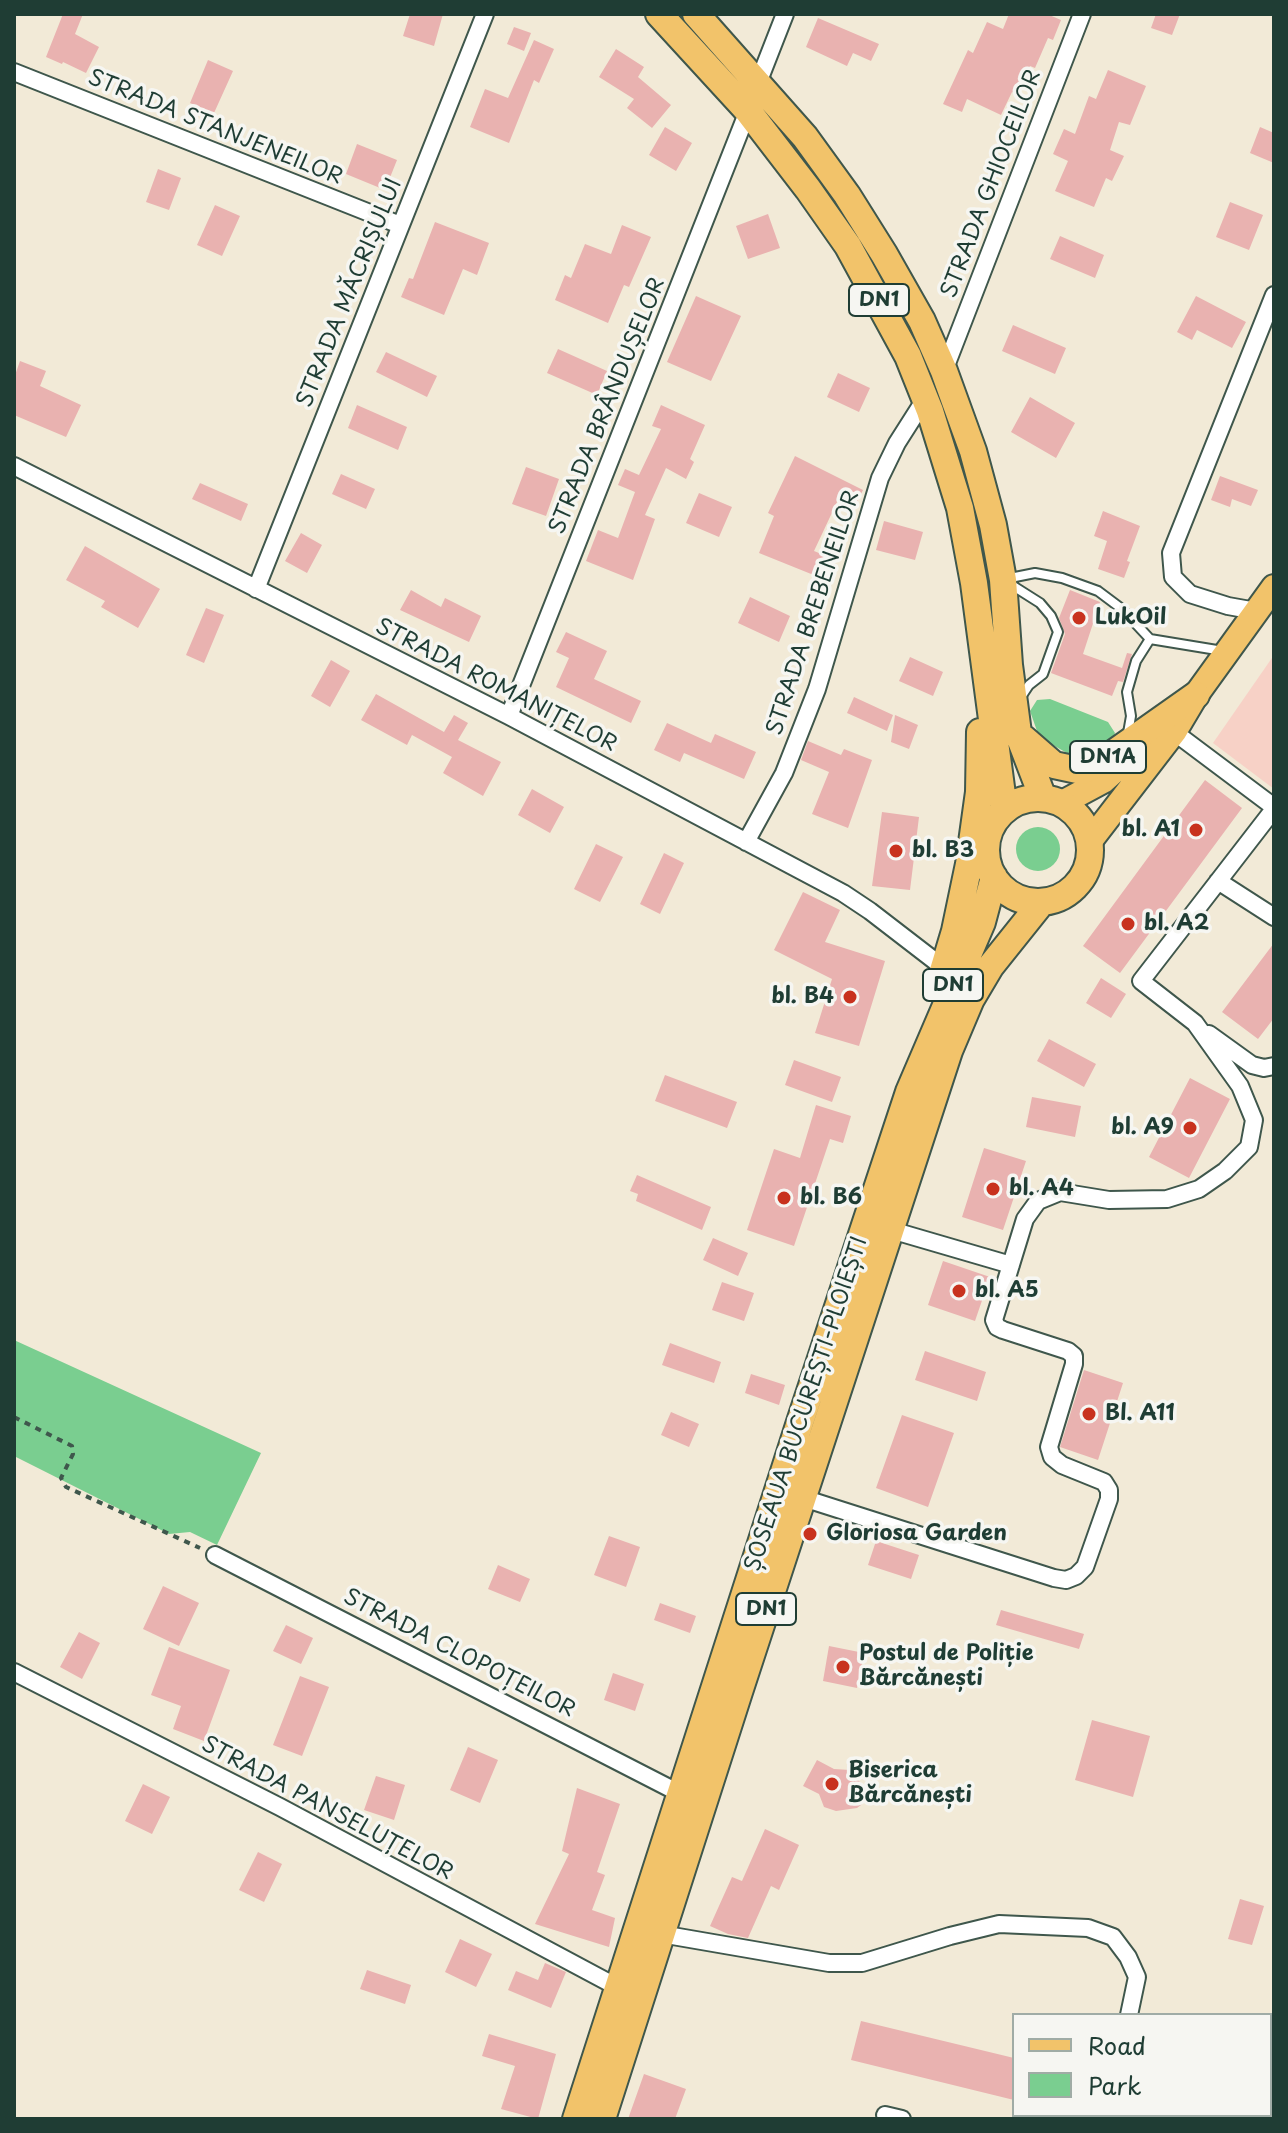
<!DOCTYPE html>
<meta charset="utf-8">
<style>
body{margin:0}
#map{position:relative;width:1288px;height:2133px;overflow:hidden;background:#f2ead7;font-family:"Playpen Sans",sans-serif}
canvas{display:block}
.frame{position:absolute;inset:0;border:16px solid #1f3d34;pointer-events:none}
.legend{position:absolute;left:1012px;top:2013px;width:260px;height:104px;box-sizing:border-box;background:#f6f6f2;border:2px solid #a0aca6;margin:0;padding:10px 14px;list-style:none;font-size:24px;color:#1f3d34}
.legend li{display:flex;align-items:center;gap:16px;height:40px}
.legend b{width:40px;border:2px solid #a0aca6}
</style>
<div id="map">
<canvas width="1288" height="2133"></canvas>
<div class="frame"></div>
<ul class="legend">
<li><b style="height:10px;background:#f2c36a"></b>Road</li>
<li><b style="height:22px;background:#7ace90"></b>Park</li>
</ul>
</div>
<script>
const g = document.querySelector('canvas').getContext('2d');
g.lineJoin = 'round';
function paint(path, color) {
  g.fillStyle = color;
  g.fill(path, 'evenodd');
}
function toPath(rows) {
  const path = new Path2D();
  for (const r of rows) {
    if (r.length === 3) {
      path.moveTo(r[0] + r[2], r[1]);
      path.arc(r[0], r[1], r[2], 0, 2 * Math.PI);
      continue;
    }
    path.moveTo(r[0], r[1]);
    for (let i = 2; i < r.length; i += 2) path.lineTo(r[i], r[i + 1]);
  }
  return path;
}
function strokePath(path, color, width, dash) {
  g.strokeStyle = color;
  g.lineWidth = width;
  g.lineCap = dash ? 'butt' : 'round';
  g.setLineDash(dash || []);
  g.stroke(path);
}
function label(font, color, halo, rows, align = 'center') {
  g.font = font + ' "Playpen Sans",sans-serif';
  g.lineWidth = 7;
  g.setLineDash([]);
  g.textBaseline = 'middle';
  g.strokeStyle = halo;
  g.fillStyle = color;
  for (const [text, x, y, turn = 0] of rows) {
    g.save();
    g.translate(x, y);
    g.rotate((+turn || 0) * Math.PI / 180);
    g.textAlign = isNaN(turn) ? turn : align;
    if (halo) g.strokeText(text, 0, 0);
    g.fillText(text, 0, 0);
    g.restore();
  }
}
const built = toPath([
 [1274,655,1274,789,1213,743]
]);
const green = toPath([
 [1050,699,1108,722,1115,733,1110,745,1095,753,1074,757,1044,740,1037,731,1030,711,1037,700],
 [1038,849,22],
 [14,1340,261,1453,217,1545,190,1532,169,1534,14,1456]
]);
const building = toPath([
 [63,14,83,14,75,34,99,47,86,73,63,62,62,64,46,57],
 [410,14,443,14,434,46,403,36],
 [1009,14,1047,14,1061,20,1053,40,1048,38,1035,68,1030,66,1017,95,1012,92,1001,115,967,99,962,112,943,104,968,50,973,53,987,22,1003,29],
 [1156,14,1180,14,1172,35,1151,28],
 [818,18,879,44,871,61,853,53,847,66,806,47],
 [514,27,531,33,524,51,507,44],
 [534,40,554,49,539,83,534,80,509,143,470,127,485,89,508,98],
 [616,49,644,67,638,77,671,105,652,128,627,108,634,99,599,77],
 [208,60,233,71,214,113,190,103],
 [1108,70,1146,86,1130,125,1119,122,1110,150,1124,156,1112,181,1106,178,1094,207,1055,191,1068,161,1053,154,1064,129,1075,134,1089,96,1096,99],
 [665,127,692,143,676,171,649,155],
 [1260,127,1274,133,1274,163,1250,153],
 [357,144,397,160,385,190,346,174],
 [158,169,181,178,169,210,146,202],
 [1230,202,1263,215,1249,250,1216,237],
 [215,205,240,216,222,256,197,245],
 [768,214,780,248,748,259,736,226],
 [435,222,489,243,477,275,463,269,444,315,401,297,409,278,413,279],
 [622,225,651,237,629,287,624,285,608,323,555,300,565,275,571,278,585,244,611,254],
 [1060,236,1104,255,1095,278,1050,259],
 [696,296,741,316,711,381,667,362],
 [1196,296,1246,322,1232,348,1197,330,1192,340,1177,332],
 [1013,325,1066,348,1055,374,1002,351],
 [558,349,607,371,597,395,547,373],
 [386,352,437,376,427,397,376,372],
 [20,361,46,371,40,386,81,405,66,437,14,415,14,378],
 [838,373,870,388,859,412,827,397],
 [1030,397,1075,423,1056,458,1011,432],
 [357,405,407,427,398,450,348,428],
 [661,405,705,425,690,459,694,462,686,479,666,468,645,515,655,519,633,580,586,561,598,530,618,538,635,492,618,485,625,469,639,475,661,429,652,426],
 [795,456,863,490,854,508,838,500,814,551,834,559,826,580,759,553,774,516,768,513],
 [526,467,559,479,546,516,512,504],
 [341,474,375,489,366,509,332,494],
 [1220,476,1258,490,1251,506,1232,499,1230,507,1211,500],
 [200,483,248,504,241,521,192,499],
 [699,493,732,507,719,537,686,523],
 [1103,511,1140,526,1127,561,1130,562,1124,578,1098,569,1107,541,1094,536],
 [884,521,923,532,915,560,876,550],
 [301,533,322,545,307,573,285,561],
 [85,546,160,589,138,628,101,607,105,601,66,580],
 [411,590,441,607,445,598,481,616,469,642,400,610],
 [1070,590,1100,602,1083,654,1122,668,1127,653,1132,654,1123,682,1118,681,1112,696,1051,673,1065,634,1059,618],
 [750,597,790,616,779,642,738,623],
 [206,608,224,615,204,663,186,655],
 [566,632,607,651,594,679,641,701,631,723,556,687,569,658,556,652],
 [910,657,943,672,933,696,899,681],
 [331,660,350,671,330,707,311,696],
 [376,694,444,732,454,715,468,723,458,740,501,762,483,796,443,773,452,757,412,735,407,745,361,720],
 [854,697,893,715,887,731,847,713],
 [895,715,918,725,909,749,891,742],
 [667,723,711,743,715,734,756,752,744,779,684,753,680,762,654,750],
 [808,741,841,755,844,749,872,760,848,828,812,814,829,772,801,760],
 [1205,780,1242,808,1120,973,1083,946],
 [532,789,564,807,550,833,518,815],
 [882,812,919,817,910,890,872,886],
 [596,844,623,857,600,902,574,889],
 [664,853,684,863,660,914,640,904],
 [803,892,840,910,825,942,885,961,859,1046,815,1033,832,979,774,950],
 [1274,943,1274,1018,1258,1039,1222,1012],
 [1101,978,1126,994,1111,1018,1086,1003],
 [1049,1039,1096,1064,1084,1087,1037,1061],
 [794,1060,841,1077,832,1102,785,1085],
 [665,1075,737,1102,727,1128,655,1101],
 [1190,1078,1230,1099,1189,1178,1149,1157],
 [1032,1097,1081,1106,1075,1137,1026,1127],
 [816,1105,851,1116,843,1143,830,1139,794,1246,747,1230,774,1149,800,1158],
 [984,1148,1026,1161,1003,1230,962,1217],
 [637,1175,711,1207,702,1230,636,1201,638,1194,630,1191],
 [713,1238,748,1253,738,1276,703,1260],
 [943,1261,990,1277,975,1321,928,1305],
 [722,1282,754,1293,744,1321,712,1310],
 [670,1343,721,1362,714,1383,662,1365],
 [925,1351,986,1372,977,1401,915,1380],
 [1084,1370,1123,1383,1098,1460,1060,1447],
 [751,1374,785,1385,779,1405,745,1393],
 [671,1412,699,1424,689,1447,661,1435],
 [902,1415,954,1433,928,1507,876,1488],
 [609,1536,640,1547,626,1587,594,1575],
 [876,1541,919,1555,911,1579,868,1565],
 [498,1565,530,1579,520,1602,488,1589],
 [163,1586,199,1603,179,1646,143,1629],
 [660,1603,696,1616,690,1633,654,1620],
 [1001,1610,1084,1634,1079,1649,996,1625],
 [286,1625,313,1638,301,1664,273,1651],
 [79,1632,100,1643,82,1679,60,1667],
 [829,1646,864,1653,857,1688,823,1681],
 [169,1647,230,1670,204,1741,173,1729,181,1706,151,1695],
 [613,1673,644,1684,635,1711,604,1700],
 [300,1676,329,1687,302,1756,273,1745],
 [1092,1720,1150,1736,1133,1797,1075,1780],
 [468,1747,498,1760,480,1803,450,1790],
 [817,1760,834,1769,850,1770,863,1786,864,1799,861,1805,857,1808,836,1811,824,1807,819,1794,803,1786],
 [376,1776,405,1785,394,1820,364,1810],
 [143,1784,170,1797,152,1834,125,1821],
 [577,1788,620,1804,597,1872,605,1875,592,1910,615,1918,609,1947,535,1924,569,1854,562,1851],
 [765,1829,799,1845,779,1890,771,1886,748,1938,728,1934,710,1926,732,1877,742,1881],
 [258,1852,282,1864,264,1902,239,1890],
 [1240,1899,1264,1906,1252,1945,1228,1939],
 [460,1939,492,1954,476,1987,445,1972],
 [545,1963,566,1972,551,2008,508,1990,516,1971,538,1980],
 [367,1970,411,1985,405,2004,360,1989],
 [861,2021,1014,2058,1014,2100,851,2060],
 [489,2034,556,2054,538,2119,501,2109,515,2066,482,2056],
 [644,2074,686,2089,675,2119,628,2119]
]);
const path = toPath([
 [14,1417,72,1446,73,1454,61,1478,66,1487,200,1548]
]);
const service = toPath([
 [1005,579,1035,573,1062,578,1098,591,1122,609,1150,639],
 [1010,584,1040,603,1051,616,1058,632,1043,674,1029,685,1021,697],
 [1128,733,1131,716,1127,692,1136,661,1150,639,1223,651]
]);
const minor = toPath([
 [14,72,400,225],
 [758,83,785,14],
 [944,371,1082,14],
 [14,466,509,716,843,893,870,911,944,968],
 [256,589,485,14],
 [1256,611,1228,606,1190,594,1173,577,1171,553,1274,295],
 [509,716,748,111],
 [1174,732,1274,807],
 [746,842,784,773,817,689,880,478,897,443,925,399],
 [1218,881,1274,917],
 [1209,1034,1252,1065,1264,1068,1274,1066],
 [891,1230,1011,1265],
 [803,1498,1054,1578,1066,1580,1076,1576,1085,1567,1109,1499,1109,1490,1104,1482,1062,1465,1052,1457,1049,1447,1074,1364,1074,1356,1068,1351,1003,1330,997,1327,994,1320,1025,1219,1038,1201,1060,1192,1109,1200,1167,1199,1199,1189,1225,1171,1249,1147,1254,1120,1240,1086,1195,1023,1141,981,1274,809],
 [215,1555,681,1794],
 [14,1672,280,1807,619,1988],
 [661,1934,829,1963,862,1963,950,1936,999,1924,1088,1928,1113,1937,1128,1957,1137,1977,1129,2015],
 [1270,2087,1274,2087],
 [885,2115,902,2119],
 [1269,2119,1274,2106]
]);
const primary = toPath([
 [1062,803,1103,781,1154,735],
 [1090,841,1174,732,1196,695,1274,587]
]);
const trunk = toPath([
 [659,14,748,111,808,189,848,246,908,356,930,411,960,508,974,583,1004,810],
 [696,14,805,137,847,195,884,254,922,321,944,371,973,451,993,525,1003,580,1009,665,1018,733,1043,798],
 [1023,738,1054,765,1082,771,1101,762,1196,695],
 [1038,850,52],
 [940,981,955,931,969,864,979,792,980,732],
 [576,2119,800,1422,909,1092,982,922,994,877],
 [602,2119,739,1692,949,1051,971,999,990,967,1042,902]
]);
const markers = [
 [1079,618,8,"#c8321e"],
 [1196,830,8,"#c8321e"],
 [896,851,8,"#c8321e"],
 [1128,924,8,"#c8321e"],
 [850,997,8,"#c8321e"],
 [1190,1128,8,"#c8321e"],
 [993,1189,8,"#c8321e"],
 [784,1198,8,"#c8321e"],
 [959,1291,8,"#c8321e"],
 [1089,1414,8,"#c8321e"],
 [810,1534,8,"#c8321e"],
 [843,1667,8,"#c8321e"],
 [832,1784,8,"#c8321e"]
];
const shields = [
 [879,300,60],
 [1108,757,76],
 [953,985,60],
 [766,1609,60]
];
const shieldNames = [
 ["DN1",879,300],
 ["DN1A",1108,757],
 ["DN1",953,985],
 ["DN1",766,1609]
];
const streetNames = [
 ["STRADA STANJENEILOR",215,128,22],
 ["STRADA GHIOCEILOR",992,184,-69],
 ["STRADA MĂCRIȘULUI",350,293,-68],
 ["STRADA BRÂNDUȘELOR",608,406,-68],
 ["STRADA BREBENEILOR",814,613,-72],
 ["STRADA ROMANIȚELOR",496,686,27],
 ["ȘOSEAUA BUCUREȘTI-PLOIEȘTI",807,1404,-72],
 ["STRADA CLOPOȚEILOR",459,1654,27],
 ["STRADA PANSELUȚELOR",327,1809,28]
];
const poiNames = [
 ["LukOil",1095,618],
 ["bl. A1",1180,830,"right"],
 ["bl. B3",912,851],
 ["bl. A2",1144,924],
 ["bl. B4",834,997,"right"],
 ["bl. A9",1174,1128,"right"],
 ["bl. A4",1009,1189],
 ["bl. B6",800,1198],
 ["bl. A5",975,1291],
 ["Bl. A11",1105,1414],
 ["Gloriosa Garden",826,1534],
 ["Postul de Poliție",859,1654],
 ["Bărcănești",859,1679],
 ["Biserica",848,1771],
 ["Bărcănești",848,1796]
];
paint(built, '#f7d1c6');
paint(green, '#7ace90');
paint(building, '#e9b2b0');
strokePath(service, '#3f574c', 12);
strokePath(minor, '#3f574c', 20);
strokePath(primary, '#3f574c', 28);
strokePath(trunk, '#3f574c', 30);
strokePath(path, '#3f574c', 4, [6, 6]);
strokePath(service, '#fff', 8);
strokePath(minor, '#fff', 16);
strokePath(primary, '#f2c36a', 24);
strokePath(trunk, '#f2c36a', 26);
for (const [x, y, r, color] of markers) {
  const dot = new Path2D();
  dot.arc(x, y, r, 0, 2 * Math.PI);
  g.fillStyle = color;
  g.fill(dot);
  strokePath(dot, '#f6f6f2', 3);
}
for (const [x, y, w] of shields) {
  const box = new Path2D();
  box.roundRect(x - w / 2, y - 16, w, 32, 6);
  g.fillStyle = '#f6f6f2';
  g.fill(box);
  strokePath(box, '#1f3d34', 2);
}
label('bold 20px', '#1f3d34', null, shieldNames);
label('22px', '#1f3d34', '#f6f6f2', streetNames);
label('bold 22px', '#1f3d34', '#f6f6f2', poiNames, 'left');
</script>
